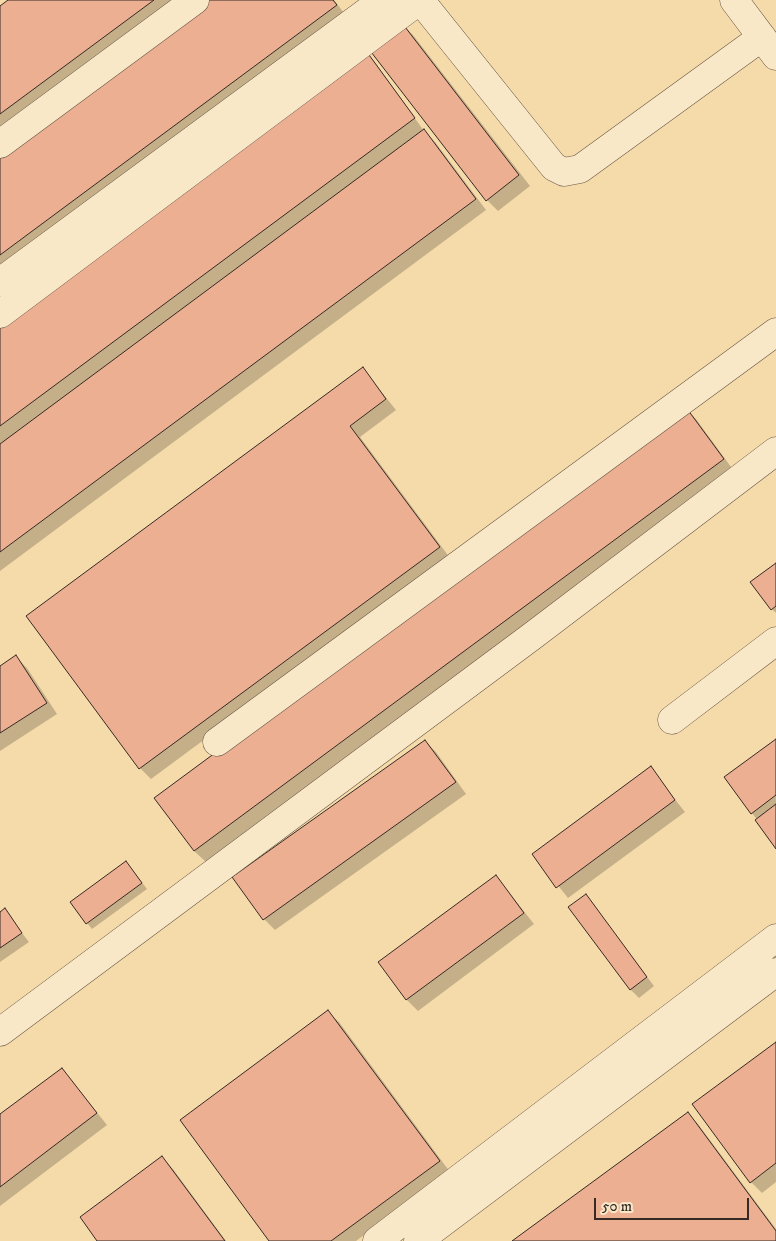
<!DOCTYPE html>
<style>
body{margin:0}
#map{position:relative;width:776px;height:1241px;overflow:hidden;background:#f6dbaa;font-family:"IM FELL DW Pica",serif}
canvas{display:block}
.scale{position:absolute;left:594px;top:1198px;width:155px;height:22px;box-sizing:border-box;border:2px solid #372a25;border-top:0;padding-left:6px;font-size:15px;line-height:18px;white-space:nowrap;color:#372a25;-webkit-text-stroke:4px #f9e8c8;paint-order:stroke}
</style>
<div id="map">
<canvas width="776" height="1241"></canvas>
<div class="scale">50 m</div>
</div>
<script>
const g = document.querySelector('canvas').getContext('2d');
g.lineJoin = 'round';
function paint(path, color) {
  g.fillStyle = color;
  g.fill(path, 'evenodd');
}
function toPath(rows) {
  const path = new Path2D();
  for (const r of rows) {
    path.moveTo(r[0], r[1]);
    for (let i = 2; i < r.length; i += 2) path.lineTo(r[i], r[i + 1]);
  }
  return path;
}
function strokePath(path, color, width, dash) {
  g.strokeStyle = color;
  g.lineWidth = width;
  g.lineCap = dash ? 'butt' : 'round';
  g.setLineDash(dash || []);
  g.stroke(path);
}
const shadow = toPath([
 [10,0,180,0,0,133,0,8],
 [200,0,334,0,347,17,0,274,0,148],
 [402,24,413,35,530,186,498,211,487,200],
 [363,50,374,61,424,131,435,142,486,210,0,571,0,320],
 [363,369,396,410,360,437,450,558,151,779,140,768],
 [685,408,696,419,734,471,206,862,194,851],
 [776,564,776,613,772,609],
 [16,657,27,668,57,714,0,751,0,667],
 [776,740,776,846,752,813],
 [425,741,436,752,466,794,275,930,264,919],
 [650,768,685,812,568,898,533,854],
 [126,862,147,889,92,929,87,923],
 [496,876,534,924,418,1011,407,1000,379,963],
 [586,896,654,986,639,998,630,989],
 [4,910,29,942,0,962,0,913],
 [328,1012,339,1022,450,1172,356,1241,271,1241],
 [776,1044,776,1182,762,1193,751,1182],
 [62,1069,107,1125,0,1206,0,1116],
 [687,1113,698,1124,776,1229,776,1241,514,1241],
 [162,1158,173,1169,226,1241,99,1241]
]);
const building = toPath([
 [8,0,154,0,0,114,0,6,8,0],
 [198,0,333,0,337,5,0,255,0,147,198,0],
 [402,23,519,175,486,201,368,48,402,23],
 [364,48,415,118,0,426,0,318,364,48],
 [424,129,476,199,0,552,0,444,424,129],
 [363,367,386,399,350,426,440,547,139,769,26,616,363,367],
 [685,406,724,459,194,851,154,798,685,406],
 [776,563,776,606,771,610,750,582,776,563],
 [16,655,47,703,0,733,0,666,16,655],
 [776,739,776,795,751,814,724,777,776,739],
 [425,740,456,782,263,920,232,877,425,740],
 [651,766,675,800,556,888,532,854,651,766],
 [776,804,776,849,755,820,776,804],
 [126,861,142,883,86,924,70,902,126,861],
 [496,875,524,913,406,1000,378,962,496,875],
 [586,894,647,977,630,990,568,907,586,894],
 [5,908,22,933,0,948,0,912,5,908],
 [328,1010,440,1161,331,1241,269,1241,180,1120,328,1010],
 [776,1042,776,1163,750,1183,692,1104,776,1042],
 [62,1068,97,1113,0,1187,0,1114,62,1068],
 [688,1112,776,1231,776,1241,512,1241,688,1112],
 [162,1156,225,1241,97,1241,80,1217,162,1156]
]);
const minor = toPath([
 [734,0,776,56],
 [0,144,195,0],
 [0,282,383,0],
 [0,314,420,0,554,167,564,172,580,169,762,37],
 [672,720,776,641],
 [217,742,776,332],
 [0,1032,531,637,776,451],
 [377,1241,776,938],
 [418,1241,776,972]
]);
paint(shadow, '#0003');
paint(building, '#ecaf91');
strokePath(building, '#372a25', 1);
strokePath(minor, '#675646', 29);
strokePath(minor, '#f9e8c8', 28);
</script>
